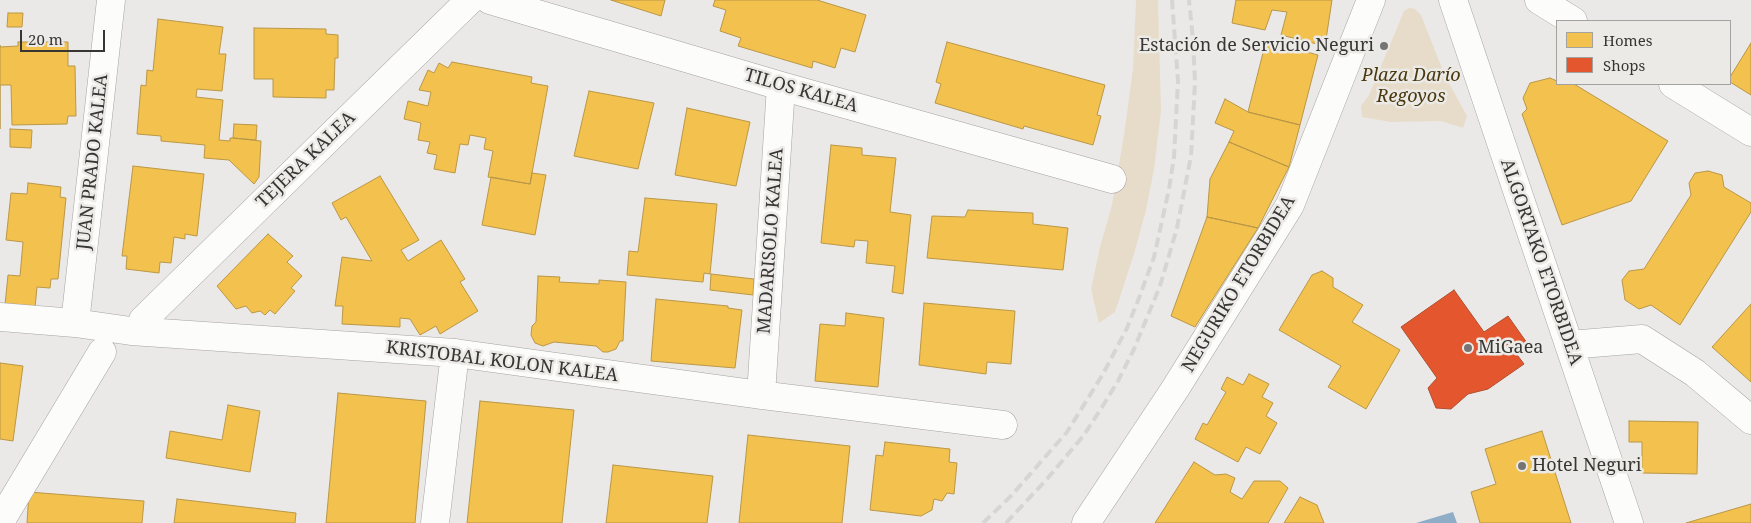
<!DOCTYPE html>
<html>
<head>
<meta charset="utf-8">
<style>
	body { margin:0 }
	#map { position:relative; width:1751px; height:523px; overflow:hidden; background:#ebe9e7; font-family:"Noto Serif",serif }
	canvas { display:block }
	.legend { position:absolute; left:1556px; top:20px; width:175px; height:65px; box-sizing:border-box; background:#eceae6; border:1px solid #a4a29f; margin:0; padding:6px 9px; list-style:none; font-size:15px; color:#373635 }
	.legend li { display:flex; align-items:center; gap:10px; height:25px }
	.legend b { width:25px; border:1px solid #a4a29f }
	.scale { position:absolute; left:20px; top:30px; width:85px; height:22px; box-sizing:border-box; border:2px solid #373635; border-top:0; padding-left:6px; font-size:15px; line-height:18px; white-space:nowrap; color:#373635; -webkit-text-stroke:4px #eceae6; paint-order:stroke }
</style>
</head>
<body>
<div id="map">
<canvas width="1751" height="523"></canvas>
<ul class="legend">
<li><b style="height:14px;background:#f2c14e"></b>Homes</li>
<li><b style="height:14px;background:#e4572e"></b>Shops</li>
</ul>
<div class="scale">20 m</div>
</div>
<script>
const ctx = document.querySelector('canvas').getContext('2d');
ctx.lineJoin = 'round';
function paint(path, color) {
  ctx.fillStyle = color;
  ctx.fill(path, 'evenodd');
}
function poly(rows) {
  const path = new Path2D();
  for (const r of rows) {
    path.moveTo(r[0], r[1]);
    for (let i = 2; i < r.length; i += 2) path.lineTo(r[i], r[i + 1]);
  }
  return path;
}
function trace(path, color, width, dash) {
  ctx.strokeStyle = color;
  ctx.lineWidth = width;
  ctx.lineCap = dash ? 'butt' : 'round';
  ctx.setLineDash(dash || []);
  ctx.stroke(path);
}
function label(font, color, halo, rows, align = 'center') {
  ctx.font = font + ' "Noto Serif",serif';
  ctx.lineWidth = 5;
  ctx.setLineDash([]);
  ctx.textBaseline = 'middle';
  ctx.strokeStyle = halo;
  ctx.fillStyle = color;
  for (const [text, x, y, turn = 0] of rows) {
    ctx.save();
    ctx.translate(x, y);
    ctx.rotate((+turn || 0) * Math.PI / 180);
    ctx.textAlign = isNaN(turn) ? turn : align;
    if (halo) ctx.strokeText(text, 0, 0);
    ctx.fillText(text, 0, 0);
    ctx.restore();
  }
}
paint(poly([
	[1136,0,1158,0,1161,111,1154,169,1146,210,1134,254,1115,312,1099,323,1091,289,1100,247,1112,205,1124,135,1133,69],
	[1409,8,1415,9,1421,15,1445,76,1467,116,1463,128,1441,121,1391,122,1362,117,1361,106,1369,95,1404,11]
]), '#e6dcc9');
paint(poly([
	[1453,512,1457,523,1416,523]
]), '#90adc7');
const homes = poly([
	[611,0,665,0,661,16,611,0],
	[715,0,817,0,866,15,855,52,841,48,835,68,813,61,812,68,738,46,741,38,720,31,726,10,713,6,715,0],
	[1236,0,1332,0,1325,46,1281,35,1287,12,1272,10,1265,30,1232,23,1236,0],
	[8,13,23,13,22,27,7,27,8,13],
	[158,19,223,27,219,54,226,54,222,91,197,89,196,97,223,100,219,140,230,141,230,138,233,138,261,141,259,177,254,184,229,160,204,158,205,145,161,141,161,136,137,134,141,85,146,86,147,70,153,71,158,19],
	[254,28,326,29,326,34,338,35,338,58,335,58,334,90,326,90,326,98,273,97,273,79,254,79,254,28],
	[1266,41,1318,55,1300,125,1248,112,1266,41],
	[18,42,68,42,68,66,75,66,76,116,68,116,67,124,12,125,11,85,0,85,0,129,0,45,0,47,18,46,18,42],
	[947,42,1105,85,1097,115,1101,116,1093,145,1024,126,1023,129,935,103,941,84,936,82,947,42],
	[1751,43,1751,95,1730,82,1730,77,1751,43],
	[452,62,532,77,531,83,548,86,530,184,488,177,493,151,484,149,486,138,470,135,468,145,460,144,455,173,434,169,437,155,427,153,430,142,418,140,421,123,404,119,408,101,428,106,431,92,419,90,428,70,434,73,439,63,448,68,452,62],
	[1550,78,1557,81,1557,84,1574,84,1668,141,1631,201,1562,225,1522,114,1527,109,1523,98,1530,83,1550,78],
	[589,91,654,103,638,169,574,156,589,91],
	[1225,99,1248,112,1300,125,1289,167,1229,142,1234,131,1215,123,1225,99],
	[687,108,750,122,736,186,675,175,687,108],
	[234,124,257,125,256,140,233,138,234,124],
	[10,129,32,130,31,148,10,147,10,129],
	[1229,142,1289,167,1258,228,1207,217,1210,179,1229,142],
	[831,145,862,148,862,155,896,158,890,212,911,215,903,294,892,292,895,266,866,263,868,241,855,240,854,247,821,243,831,145],
	[133,166,204,174,197,236,185,234,185,239,174,237,171,263,160,262,159,273,126,269,127,256,122,256,133,166],
	[1708,171,1722,175,1724,187,1751,203,1751,212,1680,325,1651,305,1639,309,1625,300,1622,280,1629,271,1644,269,1691,195,1689,183,1695,173,1708,171],
	[532,173,546,175,535,235,482,225,491,177,530,184,532,173],
	[380,176,419,240,401,250,408,261,441,240,465,279,460,282,478,311,440,334,436,326,420,335,410,319,400,318,400,327,342,324,343,306,335,306,342,257,372,261,346,217,341,220,332,203,380,176],
	[28,183,61,187,60,197,66,198,58,279,51,279,50,288,37,287,35,308,5,305,8,275,20,276,23,242,6,240,11,193,27,194,28,183],
	[645,198,717,204,710,274,704,273,703,282,627,275,629,251,638,252,645,198],
	[968,210,1033,213,1033,224,1068,228,1063,270,927,258,932,216,965,217,968,210],
	[1207,217,1258,228,1195,327,1171,316,1207,217],
	[268,234,293,256,287,262,302,276,291,288,295,291,275,314,270,310,265,315,260,311,252,313,246,306,236,309,217,286,268,234],
	[1322,271,1333,278,1333,287,1363,305,1352,322,1400,350,1366,409,1328,387,1341,366,1279,330,1312,275,1322,271],
	[711,274,754,279,753,295,710,290,711,274],
	[538,276,560,277,559,282,599,284,599,280,626,282,623,341,620,341,616,349,608,352,603,352,596,346,554,342,543,346,535,343,531,335,532,326,536,322,538,276],
	[656,299,728,306,728,308,742,310,735,368,651,361,656,299],
	[924,303,1015,311,1011,364,987,362,986,374,919,365,924,303],
	[1751,304,1751,382,1712,347,1751,304],
	[846,313,884,318,878,387,815,381,820,324,845,326,846,313],
	[0,363,23,366,13,441,0,439,0,363],
	[1249,374,1269,384,1262,397,1273,403,1266,416,1277,423,1260,454,1246,447,1238,462,1195,439,1203,423,1207,425,1226,392,1221,389,1227,377,1243,385,1249,374],
	[338,393,426,401,415,523,326,523,338,393],
	[480,401,574,410,562,523,467,523,480,401],
	[228,405,260,411,250,472,166,458,170,431,222,440,228,405],
	[1629,421,1698,422,1697,474,1642,473,1642,442,1629,442,1629,421],
	[1542,431,1571,523,1480,523,1471,492,1496,484,1485,449,1542,431],
	[748,435,850,446,842,523,739,523,748,435],
	[885,442,950,449,949,462,957,463,954,494,947,493,942,501,934,499,932,510,921,516,870,510,876,455,883,456,885,442],
	[1194,462,1215,475,1226,474,1235,478,1230,492,1242,499,1254,481,1280,481,1288,488,1268,523,1155,523,1194,462],
	[613,465,713,476,707,523,606,523,613,465],
	[29,492,144,501,142,523,27,523,29,492],
	[1300,497,1317,505,1324,523,1284,523,1300,497],
	[177,499,296,513,295,523,174,523,177,499],
	[1751,504,1751,523,1686,523,1751,504]
]);
paint(homes, '#f2c14e');
trace(homes, '#ba9746', 1);
const shops = poly([
	[1454,290,1484,332,1508,316,1527,343,1515,352,1524,364,1488,389,1468,394,1451,409,1436,408,1428,388,1437,378,1401,327,1454,290]
]);
paint(shops, '#e4572e');
trace(shops, '#b04d30', 1);
const minor = poly([
	[490,0,781,86,1112,179],
	[1453,0,1629,523],
	[1539,0,1573,21],
	[1673,84,1751,132],
	[0,317,75,323,131,331,455,353,761,395,1003,425],
	[143,320,470,0],
	[75,323,111,0],
	[1569,345,1642,339,1695,373,1751,420],
	[761,395,781,86],
	[0,522,102,352],
	[435,523,455,353],
	[1086,523,1175,389,1290,205,1371,0]
]);
trace(minor, '#a5a3a2', 29);
trace(minor, '#fcfcfb', 28);
trace(poly([
	[983,523,1011,496,1067,432,1103,374,1127,328,1139,298,1154,257,1169,189,1174,157,1178,81,1172,0],
	[1006,523,1047,479,1084,435,1104,404,1118,381,1134,349,1160,286,1177,228,1191,156,1195,83,1193,39,1189,0]
]), '#d6d5d5', 4, [10, 5]);
for (const [x, y, r, color] of [
	[1384,46,5,"#767573"],
	[1468,348,5,"#767573"],
	[1522,466,5,"#767573"]
]) {
  const dot = new Path2D();
  dot.arc(x, y, r, 0, 2 * Math.PI);
  ctx.fillStyle = color;
  ctx.fill(dot);
  trace(dot, '#eceae6', 2);
}
label('18px', '#373635', '#eceae6', [
	["Estación de Servicio Neguri",1374,46,"right"],
	["MiGaea",1478,348],
	["Hotel Neguri",1532,466]
], 'left');
label('italic 18px', '#4a390f', '#eceae6', [
	["Plaza Darío",1411,76],
	["Regoyos",1411,97]
]);
label('18px', '#373635', '#eceae6', [
	["TILOS KALEA",801,91,16],
	["TEJERA KALEA",306,160,-44],
	["JUAN PRADO KALEA",93,162,-84],
	["MADARISOLO KALEA",771,241,-86],
	["ALGORTAKO ETORBIDEA",1541,262,71],
	["NEGURIKO ETORBIDEA",1239,284,-59],
	["KRISTOBAL KOLON KALEA",502,362,7]
]);
</script>
</body>
</html>
